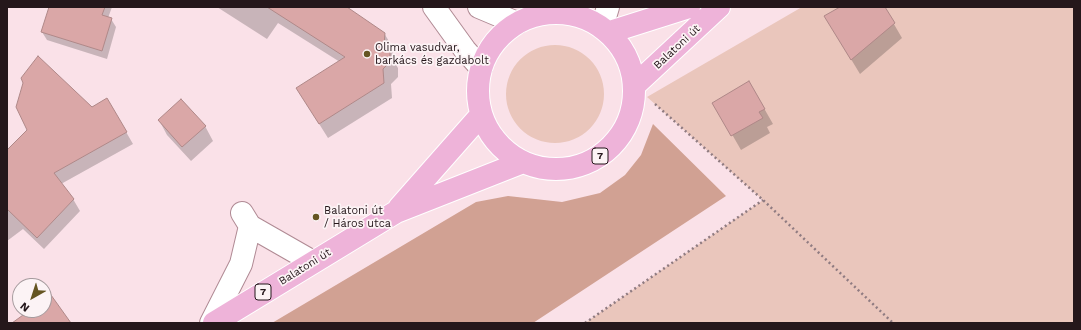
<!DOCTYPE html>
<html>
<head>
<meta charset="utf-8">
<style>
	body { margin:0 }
	#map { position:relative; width:1081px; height:330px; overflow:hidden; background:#fae1e8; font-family:"Work Sans",sans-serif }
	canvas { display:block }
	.frame { position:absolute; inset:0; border:8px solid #25171b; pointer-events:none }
	.north { position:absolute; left:12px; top:278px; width:40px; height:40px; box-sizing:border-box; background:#fcf3f5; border:1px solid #a69b9e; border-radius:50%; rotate:219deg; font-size:11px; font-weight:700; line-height:16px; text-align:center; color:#25171b }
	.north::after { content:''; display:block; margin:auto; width:14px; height:18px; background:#655522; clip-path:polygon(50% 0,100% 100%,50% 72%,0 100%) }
</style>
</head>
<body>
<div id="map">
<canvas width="1081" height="330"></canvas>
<div class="frame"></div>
<div class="north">N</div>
</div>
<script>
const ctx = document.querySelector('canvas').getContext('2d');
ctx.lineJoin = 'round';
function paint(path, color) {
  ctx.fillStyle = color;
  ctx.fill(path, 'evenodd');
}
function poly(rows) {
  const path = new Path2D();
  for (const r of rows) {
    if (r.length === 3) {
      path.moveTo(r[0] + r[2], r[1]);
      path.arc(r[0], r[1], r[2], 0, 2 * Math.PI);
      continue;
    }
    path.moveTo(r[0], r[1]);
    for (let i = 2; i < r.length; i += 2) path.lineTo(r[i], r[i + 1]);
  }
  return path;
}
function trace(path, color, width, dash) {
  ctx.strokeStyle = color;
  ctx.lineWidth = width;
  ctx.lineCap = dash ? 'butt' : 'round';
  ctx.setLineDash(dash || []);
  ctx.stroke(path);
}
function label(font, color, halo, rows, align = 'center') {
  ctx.font = font + ' "Work Sans",sans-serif';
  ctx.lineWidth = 3.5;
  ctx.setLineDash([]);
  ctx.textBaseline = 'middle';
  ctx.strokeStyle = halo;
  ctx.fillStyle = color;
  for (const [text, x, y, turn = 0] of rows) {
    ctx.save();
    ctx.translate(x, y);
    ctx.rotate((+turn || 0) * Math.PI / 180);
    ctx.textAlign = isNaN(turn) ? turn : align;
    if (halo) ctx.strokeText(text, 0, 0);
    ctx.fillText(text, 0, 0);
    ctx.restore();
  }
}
paint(poly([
	[802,7,1074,7,1074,323,585,323,763,200,647,97],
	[555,94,49]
]), '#eac6bc');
paint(poly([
	[653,124,726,196,533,323,272,323,476,202,508,196,562,202,600,193,625,175,641,155]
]), '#d1a193');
paint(poly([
	[50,7,112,7,108,18,111,19,116,27,107,59,47,40,42,32],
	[217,7,344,7,384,33,393,48,392,58,398,68,398,77,391,84,392,98,328,138,306,103,340,62,278,23,267,39],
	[842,7,884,7,902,38,860,74,834,31],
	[749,82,773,124,767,127,770,133,741,150,714,103],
	[107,99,133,144,61,184,73,199,80,211,44,249,23,229,7,241,7,152],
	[159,120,205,126,213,141,191,161,167,135]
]), '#0003');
const building = poly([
	[49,7,105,7,102,15,112,18,102,51,41,32,49,7],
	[267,7,347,7,385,33,384,45,390,52,390,62,383,69,384,83,319,124,296,88,345,57,267,7],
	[840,7,885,7,895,23,851,60,824,16,840,7],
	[38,56,92,107,107,98,127,132,54,173,74,199,37,238,7,209,7,150,27,130,16,107,23,83,21,78,38,56],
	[749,81,765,109,759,112,763,118,731,136,712,103,749,81],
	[181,99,206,126,182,147,158,120,181,99],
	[51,295,71,323,12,323,30,310,44,310,44,300,51,295]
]);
paint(building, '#daa7a7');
trace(building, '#af8888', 1);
const minor = poly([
	[434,7,465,50,481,68],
	[479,7,517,23],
	[554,13,557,7],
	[602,27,608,7],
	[242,213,250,226,313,262],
	[211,323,241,264,250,226]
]);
const major = poly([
	[556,91,78],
	[610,32,689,7],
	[634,86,719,7],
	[399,208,481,115],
	[214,323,396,212,523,162]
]);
trace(minor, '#b08a94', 24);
trace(major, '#fff', 24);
trace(poly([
	[655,104,763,200,893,323],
	[585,323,763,200]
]), '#8f7b81', 2.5, [2, 3]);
trace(minor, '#fff', 22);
trace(major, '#eeb3d9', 22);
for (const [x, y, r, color] of [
	[367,54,4,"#655522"],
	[316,217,4,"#655522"]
]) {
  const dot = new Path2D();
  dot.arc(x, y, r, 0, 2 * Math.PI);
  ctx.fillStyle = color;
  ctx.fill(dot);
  trace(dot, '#fcf3f5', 1.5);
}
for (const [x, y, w] of [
	[600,156,16],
	[263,292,16]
]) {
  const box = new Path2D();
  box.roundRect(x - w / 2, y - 8, w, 16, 3);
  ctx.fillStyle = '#fcf3f5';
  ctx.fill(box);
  trace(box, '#25171b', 1);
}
label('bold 10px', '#25171b', null, [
	["7",600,156],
	["7",263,292]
]);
label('11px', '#25171b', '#fcf3f5', [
	["Balatoni út",677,47,-43],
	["Balatoni út",305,267,-32]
]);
label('11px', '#25171b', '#fcf3f5', [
	["Olima vasudvar,",375,48],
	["barkács és gazdabolt",375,61],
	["Balatoni út",324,211],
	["/ Háros utca",324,224]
], 'left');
</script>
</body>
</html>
